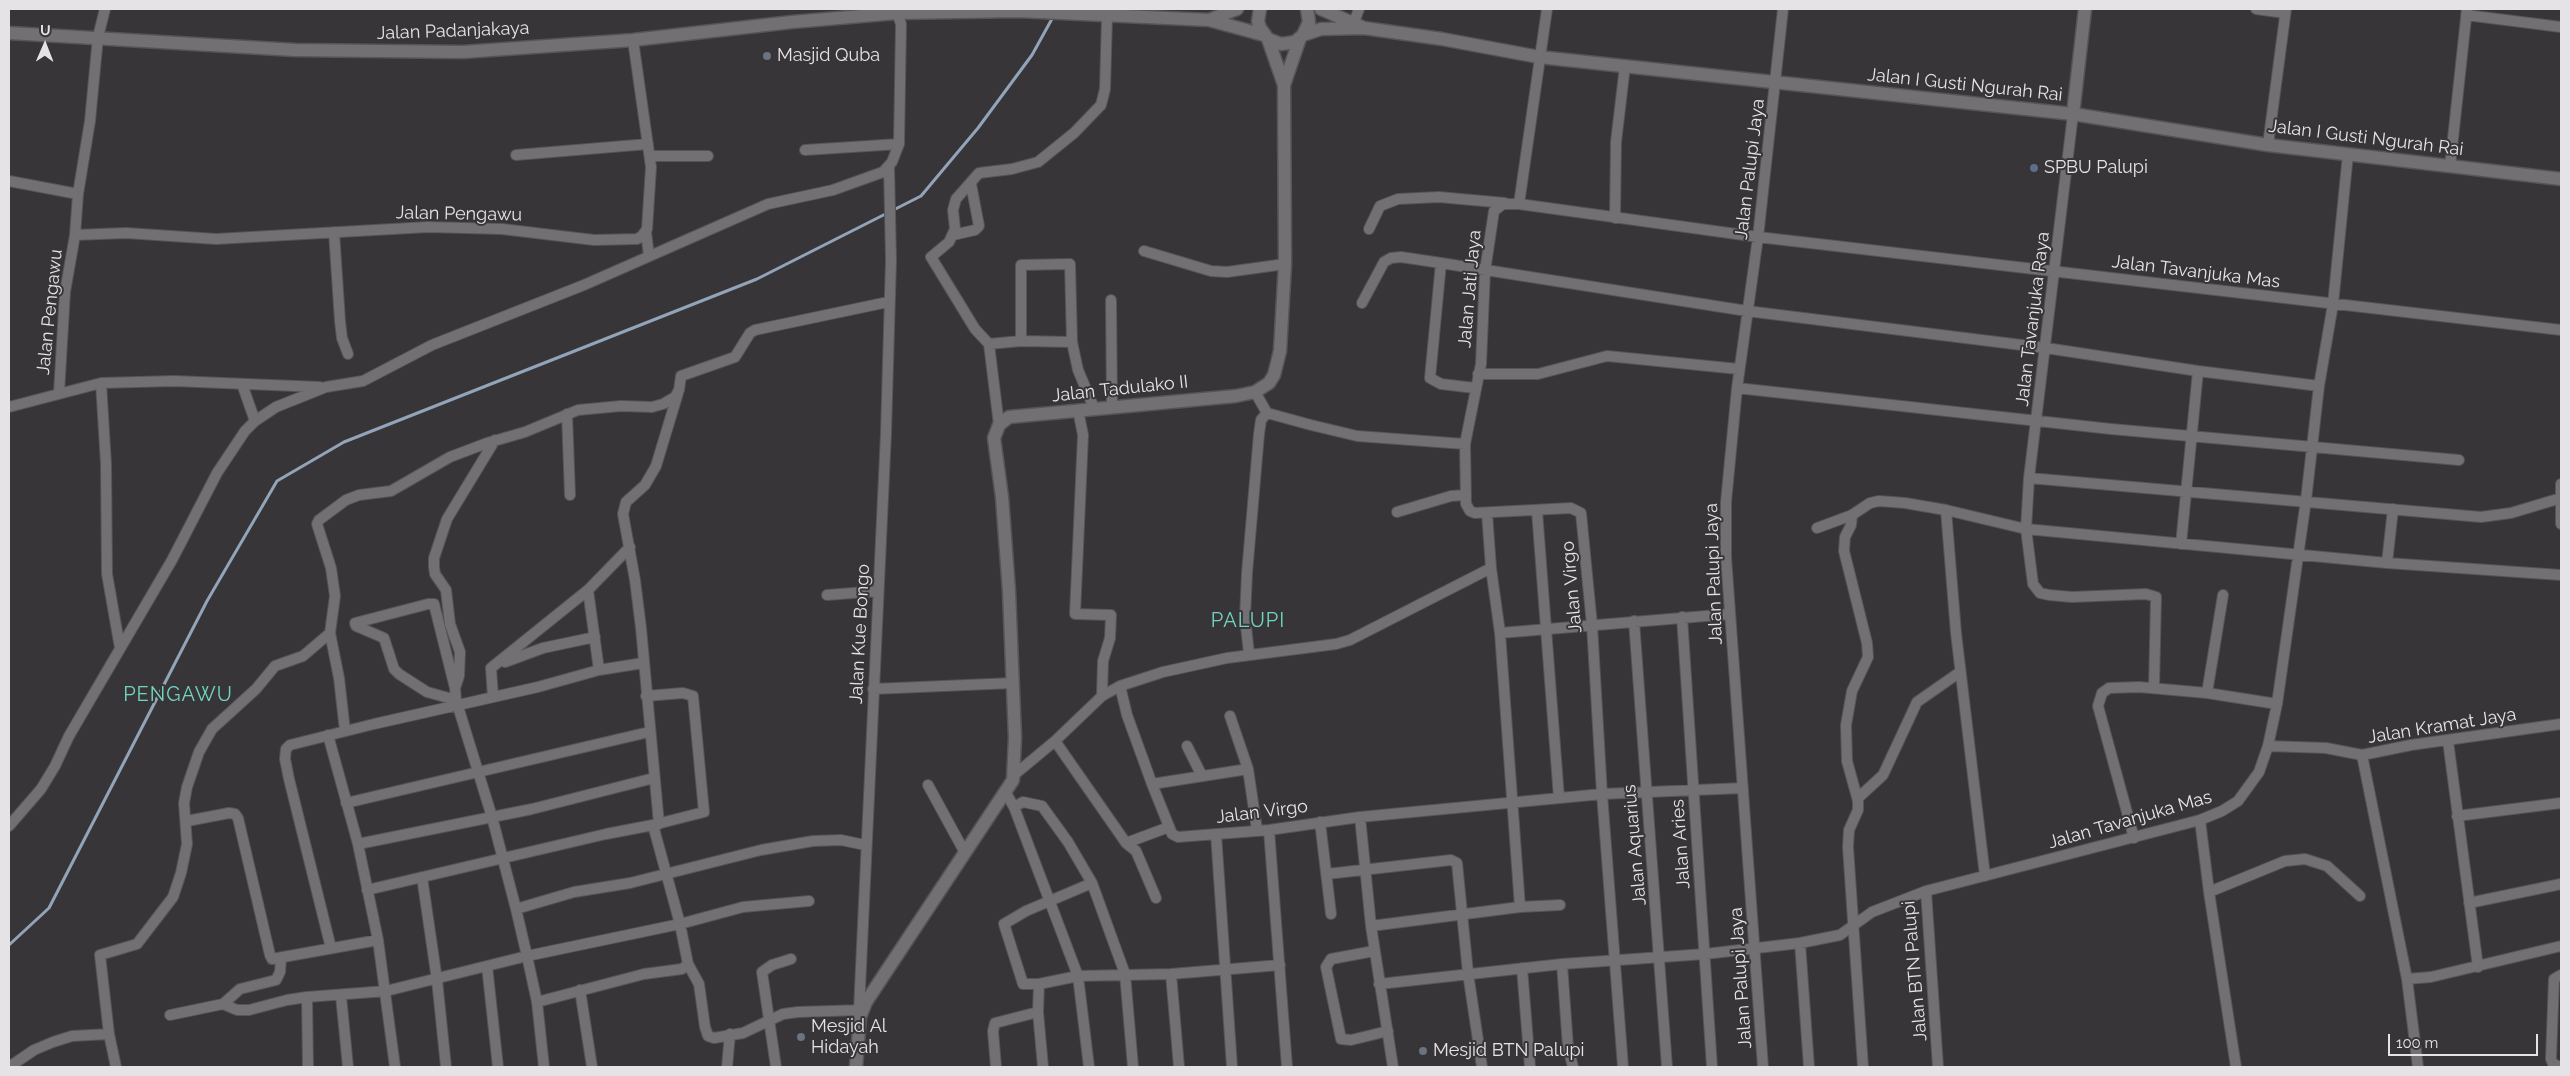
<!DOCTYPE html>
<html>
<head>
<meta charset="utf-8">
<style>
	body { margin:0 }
	#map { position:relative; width:2570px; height:1076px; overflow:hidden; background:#383538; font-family:Raleway,sans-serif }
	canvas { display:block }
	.frame { position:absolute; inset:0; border:10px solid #e5e3e5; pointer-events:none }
	.north { position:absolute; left:20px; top:20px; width:50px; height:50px; -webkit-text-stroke:4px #383538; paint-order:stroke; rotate:1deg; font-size:14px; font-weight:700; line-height:20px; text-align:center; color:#e5e3e5 }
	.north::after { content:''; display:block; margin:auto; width:18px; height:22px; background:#e5e3e5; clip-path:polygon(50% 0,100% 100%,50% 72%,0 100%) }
	.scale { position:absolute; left:2388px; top:1034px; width:150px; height:22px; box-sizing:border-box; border:2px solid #e5e3e5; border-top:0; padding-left:6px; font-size:15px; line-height:18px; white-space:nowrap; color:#e5e3e5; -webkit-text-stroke:4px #383538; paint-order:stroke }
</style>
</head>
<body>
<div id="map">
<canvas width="2570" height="1076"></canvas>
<div class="frame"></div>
<div class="north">U</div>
<div class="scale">100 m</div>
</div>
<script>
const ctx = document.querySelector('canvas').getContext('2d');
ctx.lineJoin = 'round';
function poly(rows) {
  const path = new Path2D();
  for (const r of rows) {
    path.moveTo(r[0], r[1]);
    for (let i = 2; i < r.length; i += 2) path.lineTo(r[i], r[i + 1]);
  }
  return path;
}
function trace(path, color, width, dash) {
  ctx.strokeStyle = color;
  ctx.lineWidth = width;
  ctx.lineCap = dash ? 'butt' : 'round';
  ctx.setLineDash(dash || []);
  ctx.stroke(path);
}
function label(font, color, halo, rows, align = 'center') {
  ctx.font = font + ' Raleway,sans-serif';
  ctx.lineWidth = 4;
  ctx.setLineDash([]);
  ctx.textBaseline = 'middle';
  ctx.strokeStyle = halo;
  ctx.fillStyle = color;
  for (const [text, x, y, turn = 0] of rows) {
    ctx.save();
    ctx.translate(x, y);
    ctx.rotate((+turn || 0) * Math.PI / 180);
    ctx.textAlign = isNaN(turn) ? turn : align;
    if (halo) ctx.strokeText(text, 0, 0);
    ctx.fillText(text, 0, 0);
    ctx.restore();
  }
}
trace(poly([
	[9,945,49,908,207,601,277,481,344,442,757,279,921,196,978,128,1032,55,1053,17]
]), '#92a4b9', 3);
const street = poly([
	[2256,9,2285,13],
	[2466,15,2561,27],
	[1354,22,1359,9],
	[2073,114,2029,478,2026,529,2033,584,2040,593,2049,595,2072,597,2146,594,2156,597,2154,688],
	[2268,145,2286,9],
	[805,150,899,144],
	[516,155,648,144],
	[650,156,708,156],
	[2450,166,2467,9],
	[9,181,78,194],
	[1519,204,1758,237,2561,330],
	[1615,218,1616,142,1625,66],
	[1369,229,1380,206,1398,199,1439,197,1505,203],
	[334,232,340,321,342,338,348,354],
	[646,232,649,256],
	[75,235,126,233,216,239,428,227,502,229,594,240,637,239,642,236,647,229,651,167,633,40],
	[953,235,975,230,979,226,971,184],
	[1144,251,1211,271,1227,272,1285,264],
	[1111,300,1112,406],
	[1362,303,1384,262,1391,258,1401,257,1441,263],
	[1072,342,1078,370,1094,408],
	[989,344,1021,341,1072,342,1070,264,1021,265,1021,341],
	[1478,374,1538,374,1607,356,1739,369],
	[101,383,106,464,107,574,120,648],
	[242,384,255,421],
	[1475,388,1441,384,1430,378,1441,263,1747,311,2046,348,2198,371,2319,386],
	[1737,388,2111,429,2459,460],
	[1255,392,1267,413,1311,425,1357,436,1465,444,1466,504,1470,511,1475,513,1571,508,1581,513,1592,625,1602,794,1623,1067],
	[59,393,65,292,75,235,78,194,90,121,98,37,105,9],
	[9,407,101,383,174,381,320,387],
	[1078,410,1083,435,1075,614,1111,615,1110,638,1103,661,1102,696],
	[567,414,570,495],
	[999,425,989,344,975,329,931,257,949,242,955,229,953,210,956,199,979,173,1012,169,1038,162,1074,133,1101,105,1105,89,1107,17],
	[495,440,447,519,434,558,434,567,435,574,446,590,450,624,460,652,459,676,455,688,456,700,492,817,516,909],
	[1465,444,1481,364,1485,271,1494,211,1503,204,1519,204,1547,9],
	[2029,478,2481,517,2511,513,2561,498],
	[2561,484,2561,524],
	[1946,510,1956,633,1985,876],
	[1537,511,1559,798],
	[1397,512,1451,496,1466,495],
	[1487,513,1491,568,1500,633,1520,907],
	[1852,515,1851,525,1845,537,1844,551,1867,643,1868,657,1852,691,1846,725,1847,761,1858,801,1858,810,1849,830,1848,847,1863,1067],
	[1817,528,1852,515,1870,503,1879,501,1905,503,1946,510,2026,529,2387,563,2561,575],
	[2181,544,2198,371],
	[2387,563,2393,509],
	[588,590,599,670],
	[827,595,878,591],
	[1682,617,1712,1067],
	[1634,621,1667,1067],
	[330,633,339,678,345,731],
	[1500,633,1730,614],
	[1249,654,1245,617,1247,573,1259,434,1261,420,1267,413],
	[505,662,543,648,595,637],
	[1120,686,1127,715,1152,784,1172,834,1178,837,1269,830,1360,817,1602,794,1743,788],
	[455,688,434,604,428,604,355,623,356,626,384,638,394,669,399,674,427,692,456,700],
	[873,689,1013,683],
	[2207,693,2223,595],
	[493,697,491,668,588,590,630,547],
	[1230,716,1248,769],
	[328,735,358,844,378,940,395,1067],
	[1055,741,1126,843],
	[2448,741,2478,967],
	[1187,746,1202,776],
	[2268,746,2326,748,2362,755,2411,745,2561,724],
	[2362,755,2407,979,2418,1067],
	[1014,775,1055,741,1102,696,1120,686,1163,672,1227,658,1336,644,1350,640,1491,568],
	[1152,784,1248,769,1257,830],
	[928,785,964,851],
	[1006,793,1014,807,1078,976,1089,1067],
	[1858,798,1883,775,1917,702,1960,672],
	[346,803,649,732],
	[1014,807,1023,802,1042,806,1068,842,1092,883,1125,974,1133,1067],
	[2457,816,2561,803],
	[1360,817,1371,926],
	[2200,820,2209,892,2236,1067],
	[187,821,229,813,235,814,238,818,270,955,272,959,378,940],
	[1320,822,1331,914],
	[659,824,641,628,635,580,623,514,626,502,645,485,656,466,678,393],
	[653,825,680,924,688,964,699,984,705,1027,708,1036,714,1038,743,1033,783,1014,798,1012,862,1010],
	[9,826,41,789,55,766,69,736,172,560,217,473,245,431,255,421,276,407,326,387,363,381,432,345,584,285,768,204,833,190,883,172,892,162,899,144,901,24,897,13],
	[1269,830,1287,1067],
	[1216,834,1232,1067],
	[2134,838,2098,706,2102,693,2109,688,2139,687,2207,693,2277,704],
	[358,844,532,809,654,778],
	[1327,874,1451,860,1457,863,1468,973,1482,1067],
	[422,877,437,980,446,1067],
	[367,890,606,834,653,825,704,812,693,696,683,693,646,696],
	[1926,891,1938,1067],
	[2209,892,2285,861,2305,859,2327,866,2360,896],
	[1156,898,1136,851,1126,843,1169,827],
	[2469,903,2561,884],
	[1800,943,1809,1067],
	[331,948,289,779,285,759,286,749,290,745,374,724,538,687,599,670,643,663],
	[1374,951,1331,959,1326,967,1341,1039,1351,1040,1388,1031],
	[1562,964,1568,1047,1573,1067],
	[487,966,498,1067],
	[1522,968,1530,1067],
	[1171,974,1179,1067],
	[2561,975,2554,979,2551,1059,2553,1064,2561,1067],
	[2407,979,2431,977,2561,946],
	[1039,984,1023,984,1004,924,1026,911,1092,883],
	[1379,984,1562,964,1705,954,1800,943,1840,935,1872,912,1926,891,2200,820,2222,811,2238,801,2259,772,2268,746,2277,704,2306,500,2319,386,2333,304,2348,154],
	[580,990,592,1067],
	[341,996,348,1067],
	[537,1002,644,974,682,969,688,964],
	[223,1004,240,989,276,980,280,972,281,958],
	[859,1010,886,433,891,260,889,167],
	[170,1015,223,1004,237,1010,249,1010,287,1000,307,997],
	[9,1067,34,1050,53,1042,72,1036,109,1034],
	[116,1067,109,1034,100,955,137,944,173,897,181,873,187,844,184,803,187,787,199,752,212,729,256,689,275,666,303,656,330,633,335,596,331,568,317,524,319,520,346,500,359,495,391,491,450,457,487,443,525,432,578,410,621,406,652,407,663,404,675,397,679,390,681,376,735,357,750,333,755,330,888,302],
	[308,1067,307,997,386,991,527,956,516,909,574,892,630,883,761,850,813,841,841,840,865,845],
	[544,1067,537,1002,527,956,680,924,743,907,809,901],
	[727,1067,730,1034],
	[776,1067,762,972,772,965,791,959],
	[996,1067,993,1031,995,1023,1038,1012],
	[1043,1067,1038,1012,1039,984,1078,976,1171,974,1280,965],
	[1393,1067,1371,926,1520,907,1560,905],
	[1763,1067,1726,557,1726,502,1737,388,1758,237,1783,9]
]);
const secondary = poly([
	[1260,9,1258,21,1260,28,1268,39,1281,44,1295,42,1303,35,1309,22,1307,9],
	[1321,9,1362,27],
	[1209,20,1237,9],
	[9,33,295,50,463,52,633,40,792,22,897,13,1018,11,1209,20,1264,35],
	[1303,35,1321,29,1364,28,1442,39,1539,57,2073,114,2268,145,2561,179],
	[1284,85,1300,38],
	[2073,114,2085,9],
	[856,1067,860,1017,866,1002,1013,780,1015,738,1009,591,1002,497,994,438,999,425,1009,417,1236,396,1255,392,1269,383,1274,375,1280,351,1285,264,1284,85,1268,39]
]);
trace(street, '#565456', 12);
trace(secondary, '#565456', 15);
trace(street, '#737073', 10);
trace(secondary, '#737073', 12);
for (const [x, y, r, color] of [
	[767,56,5,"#6b7280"],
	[2034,168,5,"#5c6f8a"],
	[801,1037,5,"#6b7280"],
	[1423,1051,5,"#6b7280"]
]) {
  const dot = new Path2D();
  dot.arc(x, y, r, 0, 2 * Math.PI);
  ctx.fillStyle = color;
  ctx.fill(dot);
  trace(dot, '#383538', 2);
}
label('18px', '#e5e3e5', '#383538', [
	["Jalan Padanjakaya",453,31,-2],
	["Jalan I Gusti Ngurah Rai",1965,85,6],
	["Jalan I Gusti Ngurah Rai",2366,138,7],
	["Jalan Palupi Jaya",1750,169,-83],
	["Jalan Pengawu",459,214,1],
	["Jalan Tavanjuka Mas",2196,272,7],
	["Jalan Jati Jaya",1470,289,-85],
	["Jalan Pengawu",50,312,-84],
	["Jalan Tavanjuka Raya",2033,319,-83],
	["Jalan Tadulako II",1120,389,-6],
	["Jalan Palupi Jaya",1714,574,-92],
	["Jalan Virgo",1572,587,-95],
	["Jalan Kue Bongo",860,634,-87],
	["Jalan Kramat Jaya",2442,726,-9],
	["Jalan Virgo",1262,812,-7],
	["Jalan Tavanjuka Mas",2130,820,-16],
	["Jalan Aries",1681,844,-94],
	["Jalan Aquarius",1635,845,-95],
	["Jalan BTN Palupi",1915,971,-95],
	["Jalan Palupi Jaya",1741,978,-94]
]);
label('18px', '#e5e3e5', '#383538', [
	["Masjid Quba",777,56],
	["SPBU Palupi",2044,168],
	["Mesjid Al",811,1027],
	["Hidayah",811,1048],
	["Mesjid BTN Palupi",1433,1051]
], 'left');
ctx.letterSpacing = '1px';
label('20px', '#70d5bf', '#383538', [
	["PALUPI",1248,621],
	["PENGAWU",178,695]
]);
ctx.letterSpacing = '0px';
</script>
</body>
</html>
